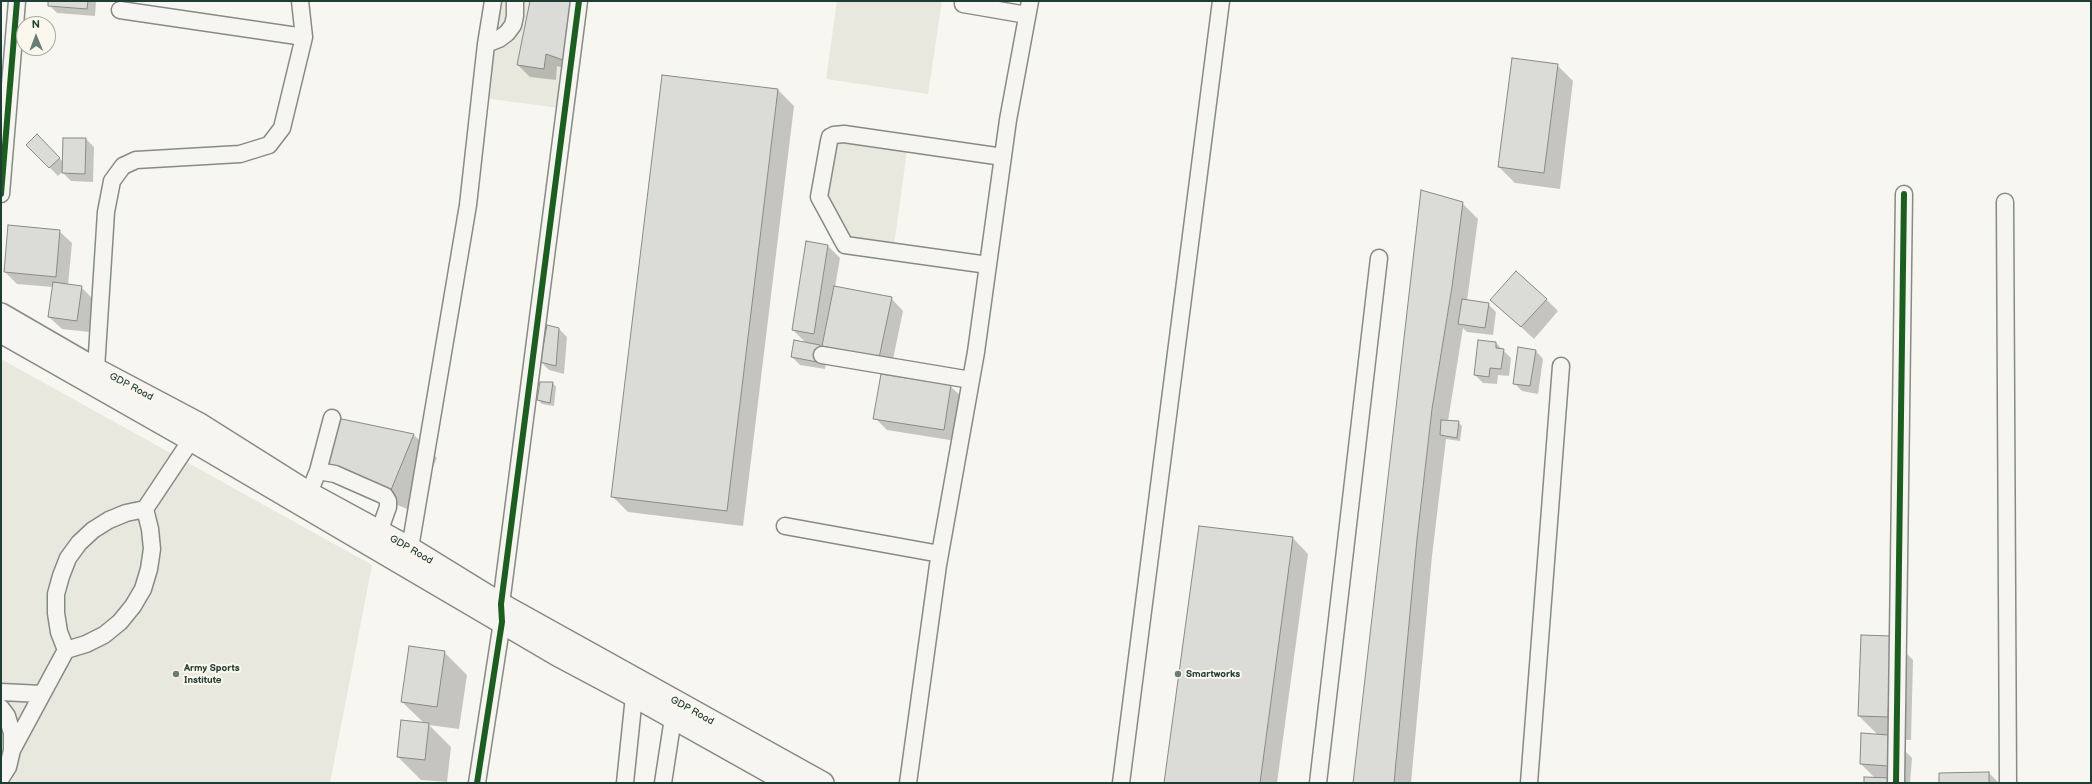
<!DOCTYPE html>
<html>
<head>
<meta charset="utf-8">
<style>
	body { margin:0 }
	#map { position:relative; width:2092px; height:784px; overflow:hidden; background:#f8f6f0; font-family:"Balsamiq Sans",sans-serif }
	canvas { display:block }
	.frame { position:absolute; inset:0; border:2px solid #1f3d34; pointer-events:none }
	.north { position:absolute; left:16px; top:16px; width:40px; height:40px; box-sizing:border-box; background:#fbf7ec; border:1px solid #a3ada2; border-radius:50%; rotate:359deg; font-size:11px; font-weight:700; line-height:16px; text-align:center; color:#1f3d34 }
	.north::after { content:''; display:block; margin:auto; width:14px; height:18px; background:#6b7e76; clip-path:polygon(50% 0,100% 100%,50% 72%,0 100%) }
</style>
</head>
<body>
<div id="map">
<canvas width="2092" height="784"></canvas>
<div class="frame"></div>
<div class="north">N</div>
</div>
<script>
const ctx = document.querySelector('canvas').getContext('2d');
ctx.lineJoin = 'round';
function paint(path, color) {
  ctx.fillStyle = color;
  ctx.fill(path, 'evenodd');
}
function poly(rows) {
  const path = new Path2D();
  for (const r of rows) {
    path.moveTo(r[0], r[1]);
    for (let i = 2; i < r.length; i += 2) path.lineTo(r[i], r[i + 1]);
  }
  return path;
}
function trace(path, color, width, dash) {
  ctx.strokeStyle = color;
  ctx.lineWidth = width;
  ctx.lineCap = dash ? 'butt' : 'round';
  ctx.setLineDash(dash || []);
  ctx.stroke(path);
}
function label(font, color, halo, rows, align = 'center') {
  ctx.font = font + ' "Balsamiq Sans",sans-serif';
  ctx.lineWidth = 4;
  ctx.setLineDash([]);
  ctx.textBaseline = 'middle';
  ctx.strokeStyle = halo;
  ctx.fillStyle = color;
  for (const [text, x, y, turn = 0] of rows) {
    ctx.save();
    ctx.translate(x, y);
    ctx.rotate((+turn || 0) * Math.PI / 180);
    ctx.textAlign = isNaN(turn) ? turn : align;
    if (halo) ctx.strokeText(text, 0, 0);
    ctx.fillText(text, 0, 0);
    ctx.restore();
  }
}
paint(poly([
	[498,1,584,1,574,110,484,98],
	[837,1,942,1,928,94,826,79],
	[831,139,907,150,894,246,850,239,823,198],
	[1,359,372,565,330,783,1,783]
]), '#e8e8df');
paint(poly([
	[49,1,96,1,95,16,57,13,49,5],
	[531,1,587,1,578,73,557,66,556,80,530,77,518,65],
	[1557,65,1573,81,1560,189,1515,183,1499,167],
	[778,90,794,106,743,526,628,512,612,496],
	[37,135,63,162,86,139,94,147,93,182,71,181,63,173,63,171,58,176,28,145],
	[1462,203,1478,219,1467,301,1488,304,1496,312,1493,335,1467,332,1463,328,1448,421,1458,422,1462,426,1460,441,1446,439,1432,556,1411,783,1354,783],
	[59,231,72,243,68,285,81,287,93,299,89,332,62,329,49,317,53,287,17,284,5,272],
	[828,246,840,258,835,287,891,298,903,311,891,369,828,351,825,369,800,365,792,357,806,343,793,330],
	[835,348,884,360,835,350],
	[1546,299,1558,311,1534,339,1492,300],
	[559,329,567,337,564,374,549,370,541,362],
	[1496,343,1511,358,1509,376,1498,375,1497,384,1483,383,1475,375],
	[1535,350,1543,359,1538,394,1522,391,1514,383],
	[553,383,556,387,554,406,542,404,538,400],
	[950,386,963,398,956,441,887,430,875,418],
	[338,420,414,435,437,458,414,512,351,485,328,462],
	[1292,537,1308,554,1277,783,1165,783],
	[1890,637,1913,660,1911,740,1893,739,1912,758,1910,783,1865,783,1876,779,1861,764,1878,735,1859,716],
	[444,652,467,675,459,729,429,725,451,747,447,782,421,780,398,757,424,723,402,702],
	[1989,773,1999,783,1940,783]
]), '#0003');
const building = poly([
	[48,1,88,1,87,9,48,6,48,1],
	[530,1,573,1,566,61,546,54,544,69,517,65,530,1],
	[1512,58,1558,64,1544,173,1498,167,1512,58],
	[662,75,778,89,727,511,611,497,662,75],
	[37,134,60,158,49,168,26,145,37,134],
	[63,138,86,138,85,174,62,173,63,138],
	[1421,190,1463,202,1452,287,1432,409,1417,539,1394,783,1353,783,1421,190],
	[8,225,60,230,56,277,4,272,8,225],
	[806,241,828,245,814,334,792,330,806,241],
	[1516,271,1547,299,1521,327,1490,300,1516,271],
	[53,282,82,286,77,321,48,317,53,282],
	[834,286,892,297,879,358,822,346,834,286],
	[1462,299,1489,303,1485,328,1458,324,1462,299],
	[547,325,559,328,556,366,540,362,547,325],
	[794,340,820,345,817,362,791,357,794,340],
	[1478,340,1496,342,1496,348,1504,349,1501,369,1490,368,1489,377,1474,375,1478,340],
	[1518,347,1536,350,1530,386,1513,384,1518,347],
	[881,374,951,385,944,430,873,419,881,374],
	[540,382,553,382,550,403,537,400,540,382],
	[337,418,414,434,391,490,327,463,337,418],
	[1441,420,1459,421,1457,438,1440,435,1441,420],
	[1199,526,1293,537,1260,783,1164,783,1199,526],
	[1861,635,1891,636,1888,717,1858,716,1861,635],
	[409,646,445,651,437,707,401,702,409,646],
	[401,720,429,723,425,760,397,757,401,720],
	[1861,733,1889,735,1888,766,1860,764,1861,733],
	[1989,772,1989,783,1939,783,1939,773,1989,772],
	[1864,777,1893,778,1892,783,1864,783,1864,777]
]);
paint(building, '#dbdbd7');
trace(building, '#868b86', 1);
const minor = poly([
	[963,4,1027,15],
	[120,10,304,37],
	[486,44,499,39,507,33,513,25,515,16,515,1],
	[1,194,17,1],
	[2005,202,2008,783],
	[988,265,845,245,819,197,829,141,830,137,834,135,844,134,1003,157],
	[822,355,971,380],
	[96,369,106,212,112,181,123,166,136,160,240,154,269,145,282,128,304,37,300,1],
	[318,471,332,418],
	[309,493,318,471,335,474,385,496,388,501,388,507,379,532],
	[785,526,940,554],
	[410,548,468,205,486,44,493,1],
	[66,650,59,632,56,613,56,594,61,576,68,558,79,543,93,530,109,520,126,513,145,509,191,440,196,430],
	[1,692,42,694],
	[1,708,7,716,12,733,12,750,8,767,1,778],
	[12,750,66,650,86,644,104,635,120,622,133,606,143,589,149,569,152,549,150,529,145,509],
	[477,783,502,622,501,604,579,1],
	[625,783,634,696],
	[663,783,673,718],
	[908,783,938,565,976,352,1008,120,1030,1],
	[1121,783,1221,1],
	[1318,783,1379,258],
	[1529,783,1561,366],
	[1896,783,1904,194]
]);
const major = poly([
	[1,314,96,369,198,423,309,493,410,548,501,604,823,783],
	[1,332,191,440,557,655,634,696,789,783]
]);
trace(minor, '#868b86', 19);
trace(major, '#868b86', 24);
trace(minor, '#f6f5f1', 16);
trace(major, '#f6f5f1', 21);
trace(poly([
	[1,194,17,1],
	[477,783,502,622,501,604,579,1],
	[1896,783,1904,194]
]), '#1b5e20', 6);
for (const [x, y, r, color] of [
	[176,674,4,"#6b7e76"],
	[1178,674,4,"#6b7e76"]
]) {
  const dot = new Path2D();
  dot.arc(x, y, r, 0, 2 * Math.PI);
  ctx.fillStyle = color;
  ctx.fill(dot);
  trace(dot, '#fbf7ec', 1.5);
}
label('10px', '#1f3d34', '#fbf7ec', [
	["GDP Road",131,387,28],
	["GDP Road",411,550,30],
	["GDP Road",692,711,29]
]);
label('bold 10px', '#1f3d34', '#fbf7ec', [
	["Army Sports",184,668],
	["Institute",184,680],
	["Smartworks",1186,674]
], 'left');
</script>
</body>
</html>
